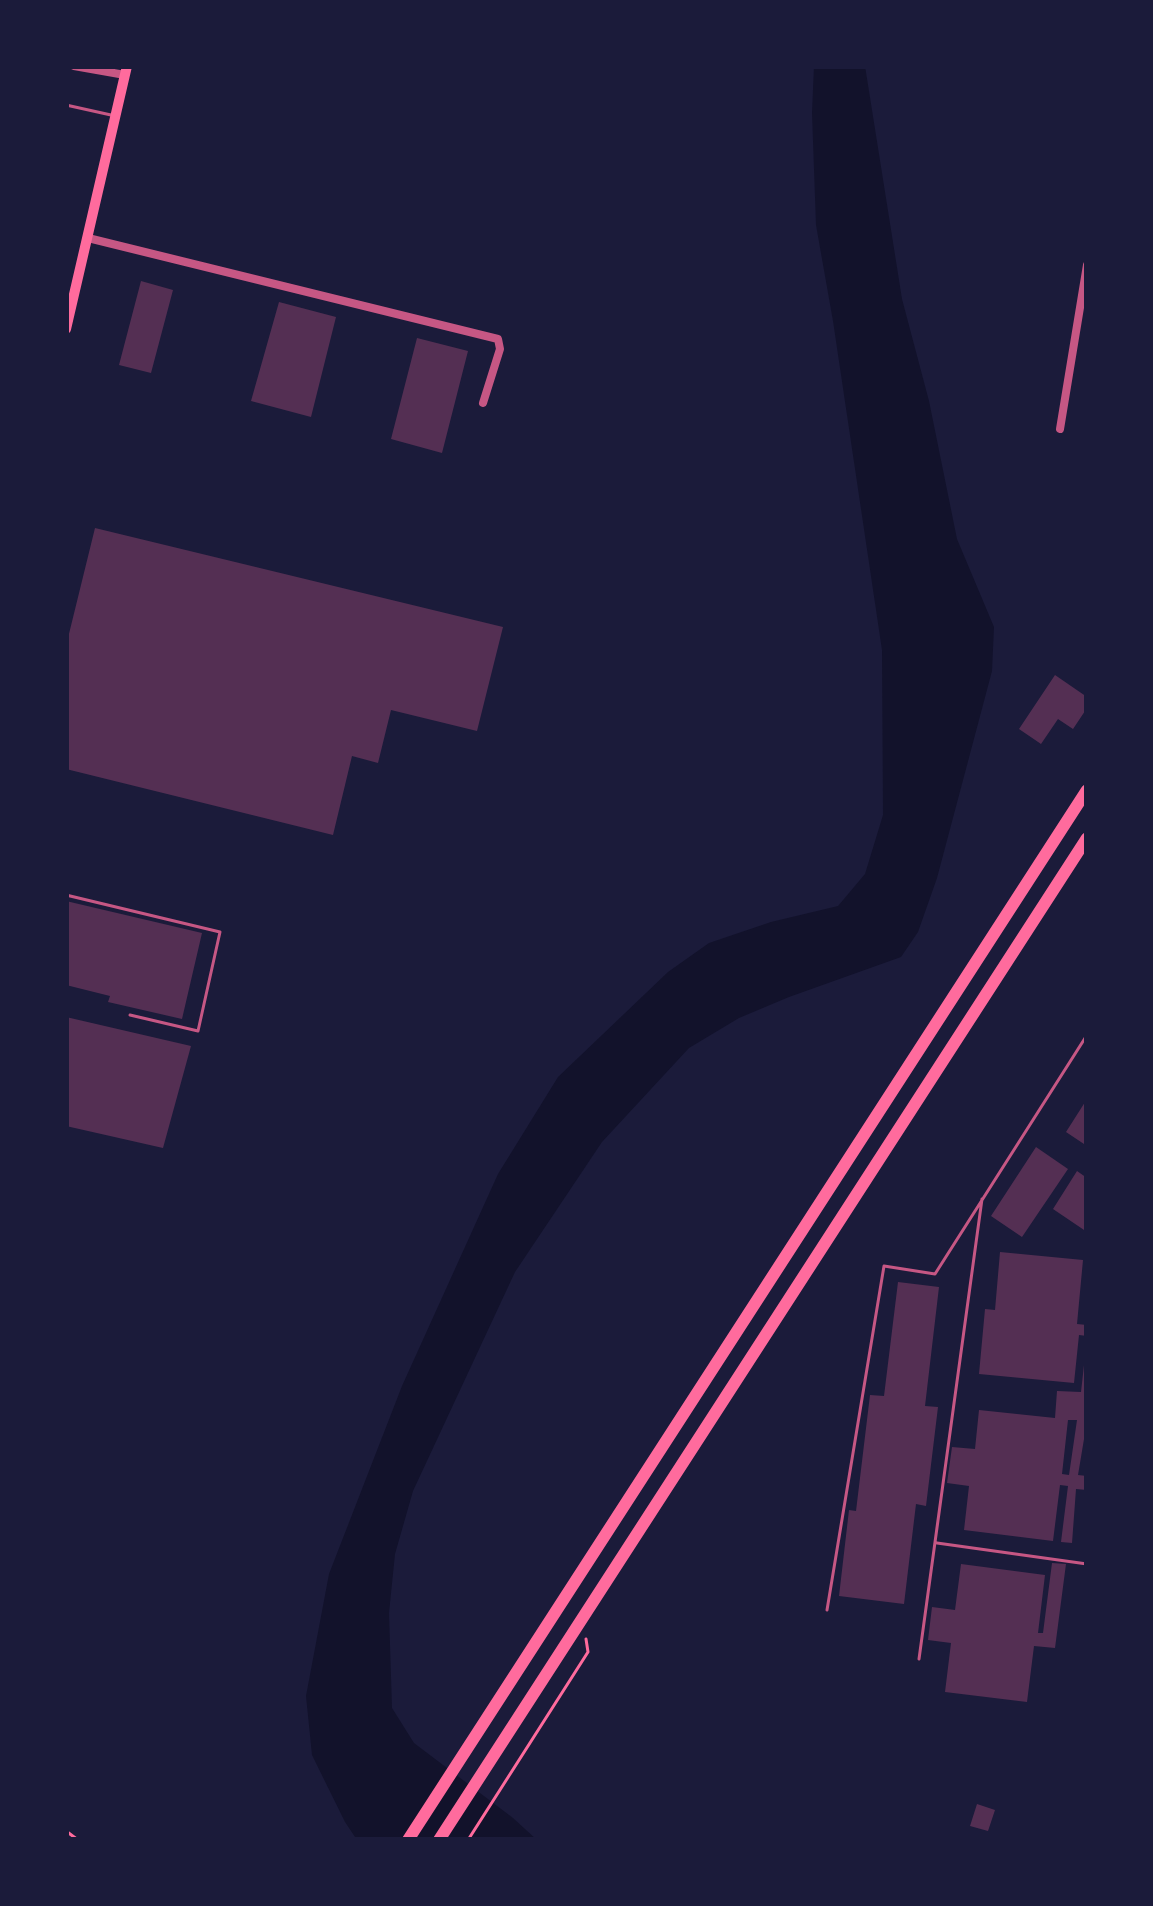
<!DOCTYPE html>
<html>
<head>
<meta charset="utf-8">
<style>
	body { margin:0 }
	#map { position:relative; width:1153px; height:1906px; overflow:hidden; background:#1b1b3a; font-family:"Sofia Sans Condensed",sans-serif }
	canvas { display:block }
	.frame { position:absolute; inset:0; border:69px solid #1b1b3a; pointer-events:none }
</style>
</head>
<body>
<div id="map">
<canvas width="1153" height="1906"></canvas>
<div class="frame"></div>
</div>
<script>
const ctx = document.querySelector('canvas').getContext('2d');
ctx.lineJoin = 'round';
function paint(path, color) {
  ctx.fillStyle = color;
  ctx.fill(path, 'evenodd');
}
function poly(rows) {
  const path = new Path2D();
  for (const r of rows) {
    path.moveTo(r[0], r[1]);
    for (let i = 2; i < r.length; i += 2) path.lineTo(r[i], r[i + 1]);
  }
  return path;
}
function trace(path, color, width, dash) {
  ctx.strokeStyle = color;
  ctx.lineWidth = width;
  ctx.lineCap = dash ? 'butt' : 'round';
  ctx.setLineDash(dash || []);
  ctx.stroke(path);
}
paint(poly([
	[814,66,865,66,902,299,929,401,957,539,994,627,992,671,937,878,918,932,901,957,789,997,739,1018,689,1048,602,1142,515,1272,413,1491,395,1554,389,1613,392,1708,414,1743,513,1818,537,1840,357,1840,345,1822,312,1755,306,1696,329,1574,402,1386,498,1174,558,1077,668,972,709,943,771,922,838,906,865,874,883,815,882,650,833,321,816,225,812,113]
]), '#12122b');
paint(poly([
	[141,281,173,290,151,373,119,365],
	[279,302,336,317,311,417,251,401],
	[417,338,468,351,442,453,391,439],
	[95,528,503,627,477,731,391,710,378,763,352,756,333,835,66,769,66,646],
	[1055,675,1087,697,1087,708,1073,729,1058,719,1041,744,1019,729],
	[66,901,202,933,182,1019,108,1002,110,996,66,985],
	[66,1017,191,1046,163,1148,66,1126],
	[1087,1099,1087,1146,1066,1132],
	[1036,1147,1068,1169,1022,1237,991,1216],
	[1077,1171,1087,1178,1087,1232,1053,1209],
	[1000,1252,1083,1260,1077,1324,1087,1325,1087,1336,1079,1335,1074,1383,979,1374,985,1309,995,1310],
	[898,1282,939,1287,925,1406,938,1407,926,1506,916,1504,904,1604,839,1596,849,1510,856,1511,870,1395,884,1396],
	[1084,1365,1087,1365,1087,1421,1078,1475,1087,1476,1087,1490,1076,1489,1072,1543,1061,1542,1068,1486,1060,1485,1053,1541,964,1530,969,1486,947,1483,952,1447,975,1449,979,1410,1055,1418,1057,1391,1081,1392],
	[1068,1420,1077,1420,1069,1475,1062,1474],
	[1052,1563,1066,1564,1055,1648,1034,1646,1027,1702,945,1692,951,1643,928,1640,932,1607,955,1610,961,1564,1045,1575,1038,1633,1043,1633],
	[977,1804,995,1810,988,1831,970,1826]
]), '#542f53');
trace(poly([
	[66,1831,78,1840],
	[468,1840,588,1652,586,1639]
]), '#ff6b9d', 3);
trace(poly([
	[66,105,111,115],
	[66,895,220,932,198,1031,130,1015],
	[937,1543,1087,1564],
	[827,1610,884,1266,935,1274,1087,1035],
	[919,1659,982,1199]
]), '#c65784', 3);
trace(poly([
	[74,66,125,75],
	[88,238,498,339,500,349,483,403],
	[1060,429,1087,265]
]), '#c65784', 8);
trace(poly([
	[66,329,127,66]
]), '#ff6b9d', 10);
trace(poly([
	[408,1840,1087,790],
	[439,1840,1087,838]
]), '#ff6b9d', 12);
</script>
</body>
</html>
